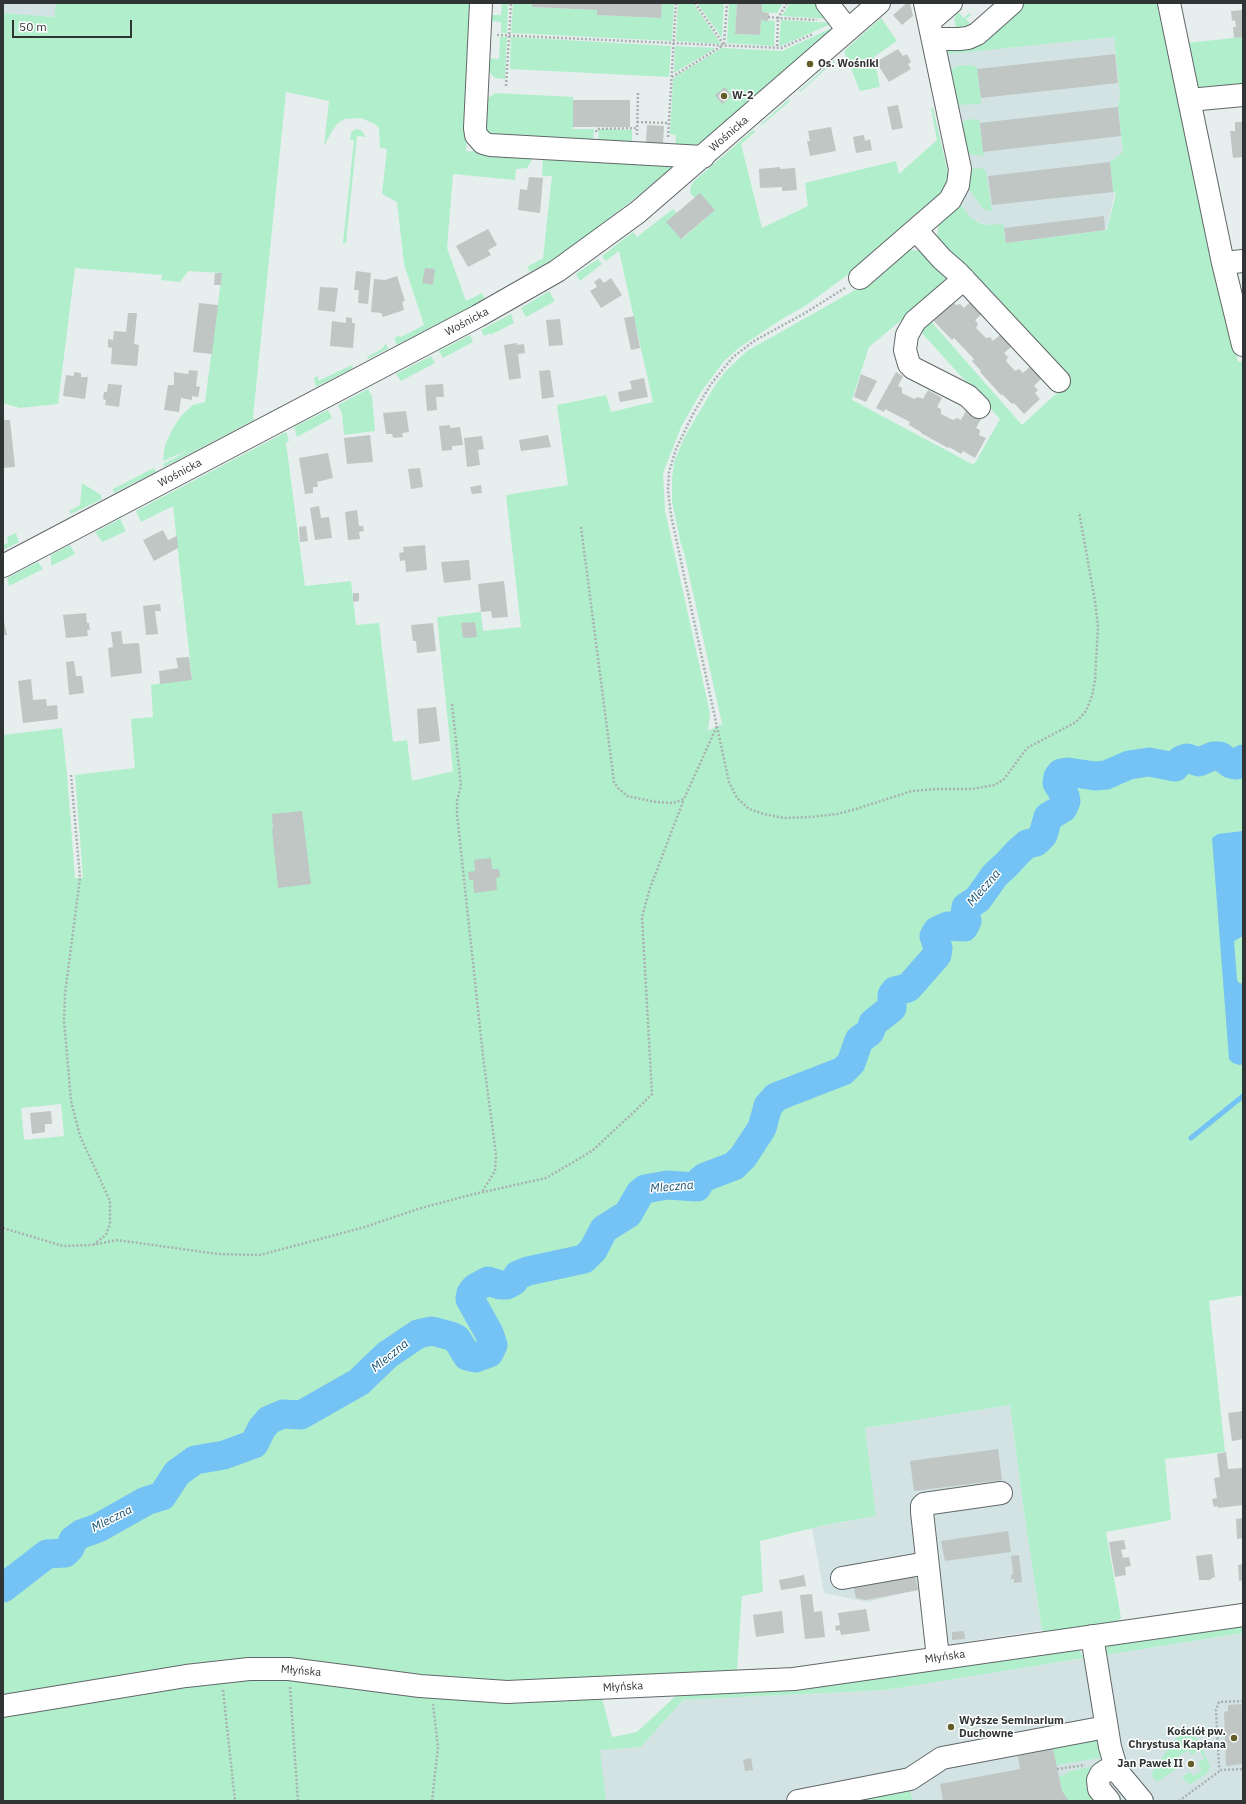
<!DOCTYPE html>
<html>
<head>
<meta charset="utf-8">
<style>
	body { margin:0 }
	#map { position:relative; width:1246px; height:1804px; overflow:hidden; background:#e6eeee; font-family:"IBM Plex Sans",sans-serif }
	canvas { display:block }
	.frame { position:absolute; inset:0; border:4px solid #313434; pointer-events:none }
	.scale { position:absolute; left:12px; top:20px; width:120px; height:18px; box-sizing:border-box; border:2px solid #313434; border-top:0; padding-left:5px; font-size:12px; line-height:14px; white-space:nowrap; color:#313434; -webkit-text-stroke:3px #fff; paint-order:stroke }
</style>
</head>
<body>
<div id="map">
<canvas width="1246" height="1804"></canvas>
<div class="frame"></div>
<div class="scale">50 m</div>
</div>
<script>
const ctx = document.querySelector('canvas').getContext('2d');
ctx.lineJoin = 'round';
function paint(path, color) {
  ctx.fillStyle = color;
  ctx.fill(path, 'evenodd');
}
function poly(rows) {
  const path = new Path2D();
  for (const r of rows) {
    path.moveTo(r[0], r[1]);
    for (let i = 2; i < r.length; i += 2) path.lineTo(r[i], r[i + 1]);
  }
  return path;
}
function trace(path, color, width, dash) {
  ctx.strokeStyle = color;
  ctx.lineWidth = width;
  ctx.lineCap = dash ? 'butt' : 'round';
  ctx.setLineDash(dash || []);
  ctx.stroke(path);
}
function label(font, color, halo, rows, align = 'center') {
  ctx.font = font + ' "IBM Plex Sans",sans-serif';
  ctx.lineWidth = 3;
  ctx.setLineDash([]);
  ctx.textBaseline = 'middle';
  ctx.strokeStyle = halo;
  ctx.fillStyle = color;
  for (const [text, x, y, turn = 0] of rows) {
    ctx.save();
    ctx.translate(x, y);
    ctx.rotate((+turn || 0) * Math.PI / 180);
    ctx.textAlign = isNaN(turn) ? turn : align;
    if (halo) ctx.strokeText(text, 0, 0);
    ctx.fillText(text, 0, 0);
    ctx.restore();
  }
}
paint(poly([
	[3,3,56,3,54,17,3,13],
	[1114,37,1120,95,1118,107,1123,152,1107,230,1006,243,1004,228,979,223,971,218,961,205,956,202,946,54],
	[1010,1405,1024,1512,1042,1630,926,1648,918,1590,867,1602,824,1593,812,1528,876,1516,865,1428],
	[1243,1633,1243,1801,518,1801,600,1750,641,1747,683,1700,886,1690]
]), '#d3e3e4');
paint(poly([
	[56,3,469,3,469,17,474,17,466,151,534,156,527,168,516,169,515,180,453,174,447,248,466,301,482,293,485,299,397,345,394,338,399,336,401,337,424,325,404,264,397,202,382,194,387,149,380,148,379,128,375,124,361,118,345,119,338,123,332,131,324,146,329,101,286,92,253,417,254,420,164,467,163,464,189,450,163,461,165,445,173,428,182,415,193,405,205,402,222,273,188,271,180,282,161,280,162,275,75,268,58,404,20,408,3,403,3,13,54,17],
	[502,3,508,3,507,33,501,33,501,22,489,21,489,15,501,15],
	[513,3,532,3,532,7,597,10,597,15,661,18,662,3,674,3,672,41,511,33],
	[678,3,693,3,721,44,676,41],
	[697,3,724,3,722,38],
	[729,3,737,3,735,34,760,35,761,20,775,21,774,46,727,43],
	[762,3,783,3,777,13,762,12],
	[790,3,818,3,831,19,782,16],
	[1022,3,1161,3,1217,273,1238,362,1243,361,1243,1295,1209,1301,1225,1452,1165,1459,1171,1520,1106,1532,1121,1618,1117,1623,1048,1633,1042,1630,1024,1512,1010,1405,865,1428,876,1516,825,1525,760,1541,763,1592,742,1596,737,1670,736,1674,601,1694,612,1737,637,1732,680,1692,1078,1648,1084,1658,886,1690,683,1700,641,1747,600,1750,606,1801,3,1801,3,735,62,728,67,774,75,878,83,878,75,775,135,768,131,719,153,717,151,685,192,679,173,506,141,522,136,511,286,432,289,441,286,443,305,586,351,581,356,625,379,623,393,742,407,740,412,781,453,771,437,617,481,612,483,631,521,627,506,495,568,485,557,405,606,395,611,412,653,402,619,251,606,261,602,256,633,232,637,237,673,209,677,213,682,239,715,210,695,198,690,193,691,186,694,181,753,130,755,132,741,144,762,228,808,206,805,183,896,161,899,174,937,140,931,108,933,108,951,186,879,252,805,306,782,319,740,347,724,361,701,392,681,427,663,473,665,511,710,713,708,731,722,724,684,552,680,541,672,501,672,478,674,462,684,438,714,387,724,373,747,351,864,285,902,252,910,250,920,251,926,253,953,277,869,347,852,400,972,464,975,463,1000,419,920,331,928,318,1022,425,1070,381,1002,306,953,259,937,238,939,221,956,202,961,205,971,218,979,223,988,225,1003,224,1006,243,1107,230,1116,193,1113,192,1110,162,1123,152,1118,107,1120,95,1114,37,949,54,946,54,942,49],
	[61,1104,64,1136,24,1140,21,1108],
	[958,12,964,18,969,13,971,15,966,19,974,27,959,30,956,27,954,19],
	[881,18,897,41,874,57,880,87,860,91,844,51],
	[781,20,833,23,781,46,779,46],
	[834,27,694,148,675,148,676,135,670,134,673,79,676,76,722,48,782,51],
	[500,37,507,37,505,79,495,78,489,72,487,58,499,59],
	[511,37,671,46,669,77,510,69],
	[1243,37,1243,85,1198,89,1186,43],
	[675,46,716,48,674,73],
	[834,60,835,61,800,92,799,91],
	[970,65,977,67,981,102,980,104,958,105,948,71,958,66],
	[496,93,573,97,573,129,594,129,593,143,486,134,484,104,486,99],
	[789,99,790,101,762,125,760,125],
	[970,119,979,120,984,156,970,154,963,150,961,122],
	[355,129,361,130,366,137,357,136,346,243,343,243,354,140,350,140,351,133],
	[599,129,632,130,632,145,598,144],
	[543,156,674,166,639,195,578,242,559,256,530,272,527,267,543,258,552,176,542,176],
	[981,168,986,171,992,212,982,208,968,188,970,173,972,169],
	[598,259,602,264,580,281,576,274],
	[549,291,555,301,526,317,521,308],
	[511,314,514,323,490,335,490,333,484,336,481,330],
	[470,335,473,342,443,358,439,351],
	[386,343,388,349,368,359,367,357,382,349],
	[431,356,435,363,401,381,396,374],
	[352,365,353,368,316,387,314,378,318,376,318,381],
	[368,389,372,396,375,431,344,435,342,413,338,405],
	[328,410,332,418,297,437,294,427],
	[154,468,156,472,114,493,113,489],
	[82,483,101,495,102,499,71,514,69,511,80,505],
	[120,519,126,531,102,542,95,532],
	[16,533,19,542,3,550,3,545,8,543,7,537],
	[70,545,75,554,51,566,51,555],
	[38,562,43,569,9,586,7,578],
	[1243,1624,1243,1633,1099,1656,1103,1645],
	[1187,1732,1192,1733,1201,1744,1210,1767,1207,1773,1191,1784,1188,1783,1182,1777,1190,1772,1194,1776,1202,1770,1198,1763,1205,1758,1199,1750,1192,1755,1188,1750,1178,1757,1182,1762,1175,1767,1176,1769,1157,1782,1151,1774,1172,1743,1177,1737],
	[1096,1737,1100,1758,1056,1765,1052,1744],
	[1099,1765,1101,1801,1069,1801,1062,1791,1059,1776,1067,1774,1067,1772],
	[909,1788,913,1801,843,1801]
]), '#b1efcc');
paint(poly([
	[1243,831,1243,936,1234,941,1237,980,1239,983,1243,984,1243,1064,1239,1065,1233,1063,1229,1059,1212,838,1218,834]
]), '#75c2f4');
trace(poly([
	[1191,1138,1243,1096]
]), '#75c2f4', 5);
trace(poly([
	[3,1588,47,1554,65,1553,70,1548,73,1540,81,1534,98,1528,146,1501,162,1496,177,1473,195,1460,224,1455,254,1444,262,1428,269,1420,283,1414,301,1415,359,1382,387,1355,418,1334,432,1331,451,1336,457,1339,467,1356,475,1358,489,1353,493,1345,489,1333,470,1299,471,1293,475,1288,488,1281,500,1285,507,1285,514,1281,518,1275,528,1271,584,1259,593,1250,604,1229,628,1214,640,1193,645,1189,667,1185,697,1187,701,1180,705,1177,734,1166,743,1157,762,1128,768,1106,776,1097,843,1071,851,1063,859,1040,870,1032,873,1023,892,1008,892,995,895,991,908,988,937,955,938,948,934,936,937,931,948,926,964,927,967,921,965,914,966,907,978,899,995,875,1007,864,1018,852,1027,844,1036,842,1043,835,1048,817,1063,808,1066,801,1065,796,1057,783,1058,777,1061,773,1068,772,1095,776,1106,775,1129,765,1149,762,1175,767,1181,760,1187,758,1199,762,1213,756,1220,756,1231,764,1235,765,1240,764,1243,759]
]), '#75c2f4', 29);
paint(poly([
	[532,3,662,3,661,18,597,15,597,10,532,7],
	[737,3,762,3,762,12,769,13,768,21,761,20,760,35,735,34],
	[907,3,910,3,913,16,902,25,893,15],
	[1243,10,1243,37,1234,38,1233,27,1236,27,1235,20,1232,21,1231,11],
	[898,49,903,56,907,54,911,62,908,64,911,69,889,82,876,62],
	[1115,54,1118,83,981,98,977,69],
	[725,87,732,96,722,104,715,95],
	[573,100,630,100,630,127,573,127],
	[898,105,903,128,892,130,887,107],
	[1118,107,1121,136,983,152,980,123],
	[1235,122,1243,122,1243,157,1233,158,1230,131,1235,131],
	[647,125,664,126,663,143,646,142],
	[831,127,836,151,810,156,807,141,810,141,808,131],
	[864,135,865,141,870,139,872,150,856,153,853,137],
	[1110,162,1113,192,992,205,988,176],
	[780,167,780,169,795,168,797,190,782,191,782,187,760,188,759,169],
	[529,177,543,178,540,213,518,210,520,189,527,190],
	[700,193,715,210,681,239,666,222],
	[1104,216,1105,230,1006,243,1004,228],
	[488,229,497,245,488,250,491,255,468,267,456,246],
	[425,268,435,269,433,285,422,283],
	[356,271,371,273,368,304,358,303,359,290,354,290],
	[215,273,222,273,221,285,214,285],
	[397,276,405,301,402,302,404,310,383,317,381,313,371,312,374,279,385,280],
	[600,278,604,283,611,278,622,295,601,308,590,291,597,287,594,282],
	[320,287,338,288,335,312,318,310],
	[951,300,956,305,960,304,964,308,971,301,983,313,975,320,978,324,976,328,986,338,990,337,993,341,1001,334,1012,346,1004,353,1008,357,1006,361,1015,371,1019,369,1023,373,1031,366,1042,378,1034,386,1038,390,1035,393,1040,399,1024,414,1014,403,1012,404,1002,394,1001,395,980,372,981,371,972,361,974,359,954,338,952,340,931,318],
	[199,303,218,305,212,354,193,352],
	[128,313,137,313,134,344,139,345,137,366,111,364,112,348,108,347,108,339,113,340,114,331,126,332],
	[634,316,640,348,631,350,624,318],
	[346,317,352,318,352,323,355,323,353,348,330,346,332,321,346,323],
	[560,319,563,345,549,346,546,320],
	[517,343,517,345,524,344,525,353,518,354,521,378,509,380,504,345],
	[189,370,198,371,196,386,200,387,198,397,192,396,192,400,181,398,179,412,164,410,168,385,174,385,174,372,188,374],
	[550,370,554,397,542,399,539,371],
	[74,372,81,373,81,377,88,377,85,399,63,396,66,375,74,376],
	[896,372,903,376,898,386,902,388,902,393,914,399,918,397,923,399,928,390,942,398,937,407,941,409,941,414,953,420,957,418,961,420,966,411,981,419,976,428,980,430,979,435,986,438,975,458,963,451,961,454,949,447,948,448,921,433,921,432,909,425,910,422,885,409,884,412,876,408],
	[861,374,877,381,866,402,854,397],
	[644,378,648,397,620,402,618,392,632,389,630,381],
	[108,384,122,385,119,407,105,405,106,400,103,399,104,392,107,392],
	[443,384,444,397,436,397,437,410,427,411,425,385],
	[406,411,409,432,402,433,403,437,393,438,392,434,386,434,383,413],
	[3,420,10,420,15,467,3,468],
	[450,425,450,428,460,427,463,445,452,446,452,450,442,451,439,426],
	[370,435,373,462,347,464,344,438],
	[548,435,551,447,521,451,519,440],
	[482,436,484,449,478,450,480,465,467,467,464,438],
	[328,453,333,478,317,482,318,487,313,487,313,493,305,494,299,458],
	[420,468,423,487,411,489,408,469],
	[481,485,482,493,472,494,470,487],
	[319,506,321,518,329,517,332,538,315,540,310,508],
	[357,510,359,526,363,526,364,531,359,532,360,539,348,540,345,512],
	[306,526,308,541,300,542,299,527],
	[163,530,168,540,177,536,178,548,154,561,143,540],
	[425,545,427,570,406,572,405,560,400,561,399,553,404,552,403,547],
	[469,560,471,580,444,583,441,562],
	[504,581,508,617,492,618,491,611,481,612,478,584],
	[353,593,359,593,359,601,353,602],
	[160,604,161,611,155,611,158,634,146,635,143,606],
	[86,613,87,623,89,623,90,630,87,630,88,636,66,638,63,615],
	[3,617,7,635,3,635],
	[475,622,477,637,463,638,461,623],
	[433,623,436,651,417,653,416,641,413,641,411,625],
	[121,631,123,644,139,643,142,673,111,677,108,648,113,647,111,632],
	[189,657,192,680,160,684,159,671,178,668,176,658],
	[74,661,76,676,82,676,84,693,69,695,66,662],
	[31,679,33,700,46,699,47,706,57,705,58,719,23,723,18,681],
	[436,707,440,741,419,744,417,709],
	[302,811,311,884,278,888,272,829,273,829,272,814],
	[491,858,492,869,499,869,500,877,496,878,497,890,474,893,473,880,469,880,468,872,475,871,474,860],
	[51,1111,52,1124,45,1124,45,1132,32,1134,30,1113],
	[1243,1411,1243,1439,1232,1441,1228,1413],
	[998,1449,1002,1480,914,1491,910,1461],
	[1226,1452,1228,1469,1243,1468,1243,1505,1218,1508,1218,1506,1214,1507,1212,1499,1217,1498,1214,1478,1220,1477,1217,1454],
	[1243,1518,1243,1538,1237,1539,1236,1519],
	[1008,1531,1011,1552,945,1561,941,1541],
	[1124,1540,1126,1549,1121,1550,1123,1558,1129,1557,1131,1566,1125,1567,1126,1575,1115,1577,1109,1542],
	[1212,1554,1215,1577,1212,1578,1210,1580,1199,1580,1196,1556],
	[1019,1555,1022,1582,1014,1583,1014,1579,1011,1579,1011,1575,1013,1574,1011,1556],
	[1243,1564,1243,1580,1239,1581,1238,1565],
	[804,1575,806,1586,781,1590,779,1580],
	[915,1576,918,1590,866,1600,856,1598,854,1588],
	[812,1594,814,1612,822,1611,825,1637,805,1639,800,1595],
	[866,1609,870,1631,841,1635,840,1630,836,1631,835,1626,840,1625,838,1613],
	[782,1611,784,1633,756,1637,753,1615],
	[964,1631,965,1639,952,1640,952,1632],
	[1243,1704,1243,1764,1226,1766,1224,1712,1228,1711,1228,1705],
	[1053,1749,1062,1791,1069,1801,943,1801,940,1784,1020,1769,1018,1756],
	[751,1758,753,1770,745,1771,743,1760]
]), '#bfc6c4');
const minor = poly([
	[481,3,475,128,476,135,483,143,490,145,703,157],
	[827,3,848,30],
	[1169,3,1223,263,1243,345],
	[929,22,951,3],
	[933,39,959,39,968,38,977,34,1012,3],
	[1189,100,1243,95],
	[916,230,942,259,958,273,1059,381],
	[1223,263,1243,261],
	[860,278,950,200,958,185,960,169,925,3],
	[964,279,915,321,907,335,905,350,909,364,913,368,968,396,979,407],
	[3,566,478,316,557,271,638,212,879,3],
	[842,1578,927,1563],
	[1092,1636,1110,1747,1117,1771,1142,1801],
	[938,1658,922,1512,922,1506,924,1504,1001,1493],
	[3,1706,186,1676,249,1669,289,1669,420,1686,507,1692,794,1679,1243,1615],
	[798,1801,910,1779,942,1758,1106,1727],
	[1109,1801,1099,1789,1098,1780,1101,1774,1107,1770,1117,1771]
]);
trace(minor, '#616768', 24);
trace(poly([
	[695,3,724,45,727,3],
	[787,3,778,18,817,20],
	[768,17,778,18,777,48],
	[497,35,781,48,813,34],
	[672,77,722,46],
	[506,86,511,3],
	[637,122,669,123],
	[596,132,597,129,637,128],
	[637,135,638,93],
	[668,137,676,3],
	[845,288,805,313,754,341,733,357,711,384,693,414,676,449,669,472,668,491,671,515,729,782,737,798,749,809,764,814,784,818,810,817,837,814,856,809,912,791,936,789,972,789,995,785,1004,779,1027,748,1076,722,1086,711,1092,696,1095,680,1098,627,1095,601,1079,512],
	[581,527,614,782,618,788,627,796,656,802,673,803,684,799,717,726],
	[452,704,461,786,457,801,457,814,483,1056,496,1155,495,1171,482,1192],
	[71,775,80,878,65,994,64,1020,71,1101,80,1136,110,1201,110,1224,106,1235,94,1244],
	[3,1228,63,1246,92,1245,117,1240,218,1254,260,1255,365,1227,418,1209,470,1195,546,1178,592,1151,636,1110,652,1094,642,917,650,888,684,799],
	[290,1687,298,1801],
	[223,1690,235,1801],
	[1243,1701,1219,1702,1216,1710,1219,1766,1221,1770,1243,1769],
	[1057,1769,1085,1765],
	[432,1801,438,1747,433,1704],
	[1179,1801,1221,1770]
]), '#a9b0b0', 2.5, [2, 2]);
trace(minor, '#fff', 22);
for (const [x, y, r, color] of [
	[810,64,4,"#645c28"],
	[724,96,4,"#645c28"],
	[951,1727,4,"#645c28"],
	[1234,1738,4,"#645c28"],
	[1191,1764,4,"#645c28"]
]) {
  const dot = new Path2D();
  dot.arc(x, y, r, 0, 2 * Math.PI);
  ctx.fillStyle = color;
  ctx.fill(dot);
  trace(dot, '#fff', 1.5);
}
label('bold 11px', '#313434', '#fff', [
	["Os. Wośniki",818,64],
	["W-2",732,96],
	["Wyższe Seminarium",959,1721],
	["Duchowne",959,1734],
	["Kościół pw.",1226,1732,"right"],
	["Chrystusa Kapłana",1226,1745,"right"],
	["Jan Paweł II",1183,1764,"right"]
], 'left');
label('11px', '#313434', '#fff', [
	["Wośnicka",729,134,-41],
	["Wośnicka",467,322,-28],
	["Wośnicka",180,473,-28],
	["Młyńska",945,1657,-8],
	["Młyńska",301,1671,5],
	["Młyńska",623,1687,-3]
]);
label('italic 12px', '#145071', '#fff', [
	["Mleczna",984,888,-49],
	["Mleczna",672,1187,-5],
	["Mleczna",390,1356,-39],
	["Mleczna",112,1519,-27]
]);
</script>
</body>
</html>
